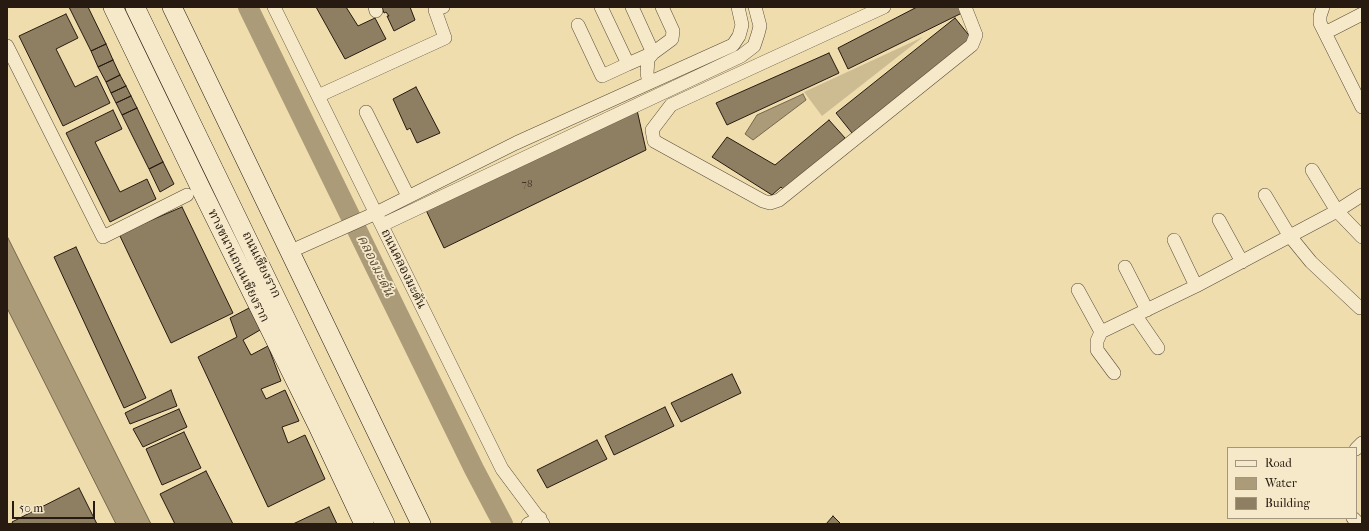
<!DOCTYPE html>
<html>
<head>
<meta charset="utf-8">
<style>
	body { margin:0 }
	#map { position:relative; width:1369px; height:531px; overflow:hidden; background:#efddad; font-family:"IM FELL French Canon",serif }
	canvas { display:block }
	.frame { position:absolute; inset:0; border:8px solid #271a10; pointer-events:none }
	.legend { position:absolute; left:1227px; top:447px; width:130px; height:72px; box-sizing:border-box; background:#f5e9ca; border:1px solid #a39680; margin:0; padding:5px 7px; list-style:none; font-size:12px; color:#271a10 }
	.legend li { display:flex; align-items:center; gap:8px; height:20px }
	.legend b { width:20px; border:1px solid #a39680 }
	.scale { position:absolute; left:12px; top:501px; width:83px; height:18px; box-sizing:border-box; border:2px solid #271a10; border-top:0; padding-left:5px; font-size:12px; line-height:14px; white-space:nowrap; color:#271a10; -webkit-text-stroke:3px #f5e9ca; paint-order:stroke }
</style>
</head>
<body>
<div id="map">
<canvas width="1369" height="531"></canvas>
<div class="frame"></div>
<ul class="legend">
<li><b style="height:5px;background:#f5e9ca"></b>Road</li>
<li><b style="height:11px;background:#ab9b78"></b>Water</li>
<li><b style="height:11px;background:#8f7f62"></b>Building</li>
</ul>
<div class="scale">50 m</div>
</div>
<script>
const ctx = document.querySelector('canvas').getContext('2d');
ctx.lineJoin = 'round';
function paint(path, color) {
  ctx.fillStyle = color;
  ctx.fill(path, 'evenodd');
}
function poly(rows) {
  const path = new Path2D();
  for (const r of rows) {
    path.moveTo(r[0], r[1]);
    for (let i = 2; i < r.length; i += 2) path.lineTo(r[i], r[i + 1]);
  }
  return path;
}
function trace(path, color, width, dash) {
  ctx.strokeStyle = color;
  ctx.lineWidth = width;
  ctx.lineCap = dash ? 'butt' : 'round';
  ctx.setLineDash(dash || []);
  ctx.stroke(path);
}
function label(font, color, halo, rows, align = 'center') {
  ctx.font = font + ' "IM FELL French Canon","Noto Serif Thai",serif';
  ctx.lineWidth = 3.5;
  ctx.setLineDash([]);
  ctx.textBaseline = 'middle';
  ctx.strokeStyle = halo;
  ctx.fillStyle = color;
  for (const [text, x, y, turn = 0] of rows) {
    ctx.save();
    ctx.translate(x, y);
    ctx.rotate((+turn || 0) * Math.PI / 180);
    ctx.textAlign = isNaN(turn) ? turn : align;
    if (halo) ctx.strokeText(text, 0, 0);
    ctx.fillText(text, 0, 0);
    ctx.restore();
  }
}
paint(poly([
	[923,37,822,116,804,92]
]), '#cdbc92');
const water = poly([
	[803,94,806,100,753,140,745,134,757,115,803,94],
	[7,236,151,524,116,524,7,308,7,236]
]);
paint(water, '#ab9b78');
trace(water, '#76674e', 1);
trace(poly([
	[248,7,474,469,503,524]
]), '#ab9b78', 20);
const building = poly([
	[69,7,88,7,106,44,91,51,69,7],
	[316,7,346,7,358,26,375,18,386,39,345,59,316,7],
	[382,7,410,7,415,20,394,31,387,16,389,16,386,12,384,13,382,7],
	[917,7,962,7,964,12,848,69,838,48,917,7],
	[66,14,78,38,56,49,75,87,97,76,110,103,63,126,19,36,66,14],
	[955,18,972,39,852,133,836,113,955,18],
	[106,44,113,60,98,67,91,51,106,44],
	[829,53,839,73,727,125,716,103,829,53],
	[113,60,120,75,106,82,98,67,113,60],
	[120,75,126,86,111,93,106,82,120,75],
	[126,86,131,96,116,103,111,93,126,86],
	[416,87,440,133,417,143,410,128,407,130,393,99,416,87],
	[131,96,137,108,122,115,116,103,131,96],
	[137,108,163,162,149,169,122,115,137,108],
	[113,110,122,129,95,142,120,192,147,179,156,199,110,222,66,133,113,110],
	[637,110,646,150,444,248,425,208,637,110],
	[829,120,845,138,786,192,781,187,772,195,712,157,727,137,775,165,829,120],
	[163,162,174,184,160,192,149,169,163,162],
	[182,207,233,313,171,343,119,234,182,207],
	[76,247,146,398,124,408,54,257,76,247],
	[251,307,260,330,243,340,251,355,268,346,281,381,261,389,266,399,285,390,299,421,282,427,288,443,305,435,325,479,268,507,198,357,237,337,230,318,251,307],
	[732,374,741,393,681,422,671,403,732,374],
	[171,390,177,406,130,424,125,413,171,390],
	[665,407,674,426,614,455,605,436,665,407],
	[179,409,187,427,143,447,133,429,179,409],
	[184,432,201,468,162,485,146,449,184,432],
	[597,440,607,459,547,488,537,470,597,440],
	[206,471,233,524,175,524,160,494,206,471],
	[79,488,97,524,13,524,12,522,79,488],
	[329,507,337,524,293,524,329,507],
	[833,516,841,524,826,524,833,516]
]);
paint(building, '#8f7f62');
trace(building, '#271a10', 1);
const street = poly([
	[274,7,502,469,543,524],
	[375,7,376,11],
	[601,7,628,64,653,53,632,7],
	[884,7,671,105,652,130,654,141,763,201,770,203,779,200,972,45,976,35,965,7],
	[1323,7,1320,16,1320,23,1362,107],
	[578,25,602,76,628,64],
	[1325,33,1362,14],
	[7,46,103,237,187,195],
	[649,83,647,73,648,59,653,53,672,39,673,31,662,7],
	[318,96,445,38,435,10,443,7],
	[366,112,408,196],
	[1312,170,1337,211,1362,237],
	[1265,195,1289,235,1311,262,1360,308],
	[1219,220,1242,262],
	[382,225,741,56,754,46,758,34,760,26,755,7],
	[1174,240,1196,286],
	[289,252,376,213,516,143,733,45,739,36,742,25,738,7],
	[1125,267,1147,310],
	[1078,290,1101,332],
	[1136,316,1158,348],
	[1114,373,1097,350,1097,341,1101,332,1196,286,1337,211,1362,195],
	[1356,449,1362,443],
	[1353,518,1359,524],
	[528,524,540,518]
]);
const secondary = poly([
	[113,7,201,189,318,426,364,524],
	[135,7,385,524],
	[172,7,421,524]
]);
trace(street, '#594b37', 14);
trace(secondary, '#271a10', 20);
trace(street, '#f5e9ca', 13);
trace(secondary, '#f5e9ca', 19);
label('11px', '#413324', null, [
	["78",527,184]
]);
label('13px', '#271a10', '#f5e9ca', [
	["ถนนเชียงราก",261,265,64],
	["ทางขนานถนนเชียงราก",238,266,64],
	["ถนนคลองมะดัน",403,269,64]
]);
label('italic 14px', '#5c4e3a', '#f5e9ca', [
	["คลองมะดัน",375,266,64]
]);
</script>
</body>
</html>
